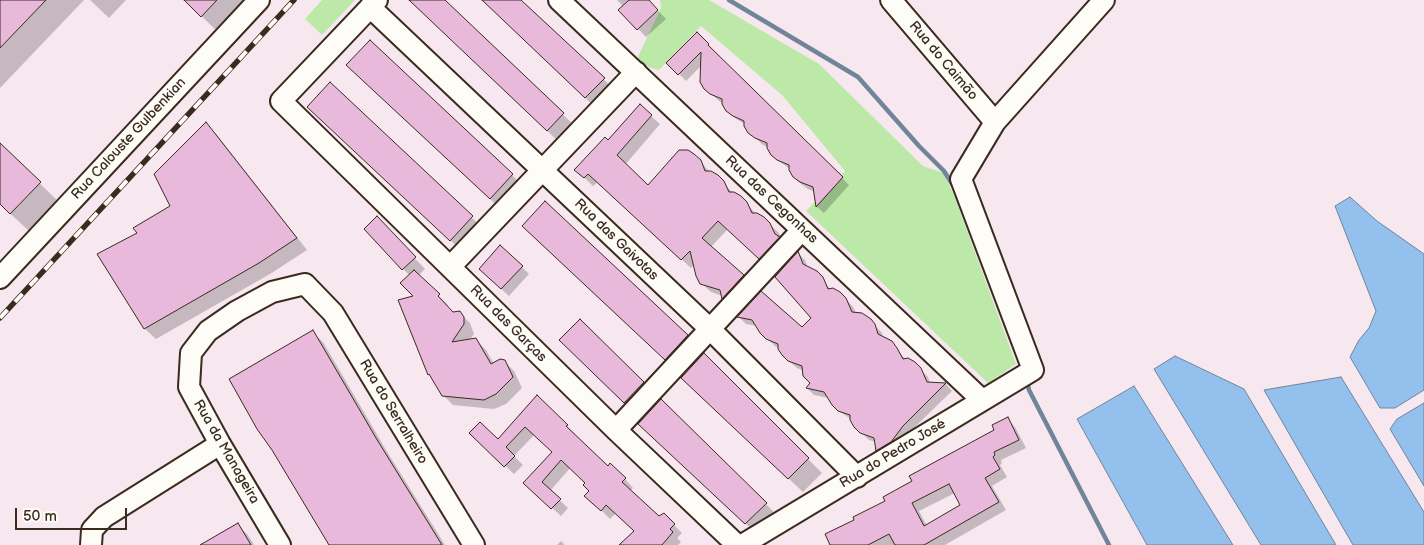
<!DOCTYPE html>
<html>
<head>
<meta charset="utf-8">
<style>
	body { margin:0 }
	#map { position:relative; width:1424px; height:545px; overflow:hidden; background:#f7e8ef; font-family:"Balsamiq Sans",sans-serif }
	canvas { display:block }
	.scale { position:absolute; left:15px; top:508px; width:112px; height:22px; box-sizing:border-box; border:2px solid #3b2a1e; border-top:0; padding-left:6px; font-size:15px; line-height:18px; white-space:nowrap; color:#3b2a1e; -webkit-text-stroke:4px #fdfcf7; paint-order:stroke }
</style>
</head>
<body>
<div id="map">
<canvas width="1424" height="545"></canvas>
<div class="scale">50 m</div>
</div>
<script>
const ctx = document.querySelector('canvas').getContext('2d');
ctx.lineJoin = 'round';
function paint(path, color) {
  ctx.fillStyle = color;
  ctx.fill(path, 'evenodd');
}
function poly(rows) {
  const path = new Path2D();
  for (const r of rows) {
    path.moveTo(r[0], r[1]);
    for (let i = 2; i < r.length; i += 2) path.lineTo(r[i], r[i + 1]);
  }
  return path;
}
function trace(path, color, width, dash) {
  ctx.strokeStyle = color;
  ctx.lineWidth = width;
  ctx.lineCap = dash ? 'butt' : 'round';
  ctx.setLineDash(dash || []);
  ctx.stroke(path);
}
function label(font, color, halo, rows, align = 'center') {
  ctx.font = font + ' "Balsamiq Sans",sans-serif';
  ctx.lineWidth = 4;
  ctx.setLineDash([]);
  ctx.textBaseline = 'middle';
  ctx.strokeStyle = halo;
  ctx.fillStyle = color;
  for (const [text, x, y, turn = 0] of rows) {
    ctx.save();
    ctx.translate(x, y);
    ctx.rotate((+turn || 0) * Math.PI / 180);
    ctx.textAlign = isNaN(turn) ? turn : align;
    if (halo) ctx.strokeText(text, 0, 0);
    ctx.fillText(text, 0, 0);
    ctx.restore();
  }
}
paint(poly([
	[322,0,355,0,322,35,305,19],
	[660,0,709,0,819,64,923,166,943,173,953,193,1016,364,988,383,806,211,845,171,782,95,701,26,659,70,635,63,661,8]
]), '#bce9a7');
const water = poly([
	[1350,197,1377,221,1424,254,1424,390,1395,408,1380,408,1350,357,1359,340,1369,328,1376,311,1335,206,1350,197],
	[1175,356,1244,389,1336,545,1261,545,1154,369,1175,356],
	[1341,377,1424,512,1424,545,1353,545,1264,390,1341,377],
	[1134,386,1233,545,1147,545,1077,419,1134,386],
	[1424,403,1424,486,1390,429,1397,419,1424,403]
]);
paint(water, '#93c0ed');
trace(water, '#70849a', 1);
paint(poly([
	[0,0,84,0,0,88],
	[90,0,126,0,109,18],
	[185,0,248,0,221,35],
	[410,0,443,0,577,128,561,144],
	[483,0,519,0,618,93,599,111],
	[617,0,648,0,666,19,646,37,620,10,624,7],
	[697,33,715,52,714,53,849,185,824,213,817,207,815,192,808,189,801,184,794,176,790,169,780,162,768,147,763,145,749,132,746,125,735,118,727,110,723,103,719,101,705,88,702,65,686,81,668,63],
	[362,79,512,175,526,189,504,212],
	[330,84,486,231,465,254,323,121],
	[651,116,660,124,625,165,649,187,694,155,710,172,717,176,733,193,740,197,756,214,763,218,779,233,782,241,769,267,728,229,710,248,752,285,731,307,722,296,711,292,701,283,694,265,691,268,598,182,593,186,576,170,608,142],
	[206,124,217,135,307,250,270,274,156,339,145,329,99,255,139,234,172,207],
	[0,145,59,202,30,232,0,204],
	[545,203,701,350,680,373,538,240],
	[365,229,387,229,425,269,418,276,448,305,447,307,453,313,460,313,470,323,474,334,469,341,476,340,486,350,494,364,504,361,514,371,522,388,506,404,494,409,453,405,443,395,434,379,429,374,400,301,415,297,410,276],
	[798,253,805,260,808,268,816,272,831,290,840,293,853,307,856,313,870,320,882,333,883,338,891,342,906,360,914,363,928,377,930,383,946,384,952,391,884,457,877,450,876,442,869,440,855,426,851,419,840,412,829,398,814,395,807,388,812,383,804,371,797,368,790,362,783,355,779,348,775,346,760,332,757,326,746,324,739,317,802,329,813,318],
	[522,267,529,274,509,296,487,276],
	[580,321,654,393,635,413,561,340],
	[312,332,323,342,386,450,445,545,330,545],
	[704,355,822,473,803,492,696,392],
	[537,397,575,434,574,435,608,467,625,479,633,488,630,491,658,518,674,525,682,533,677,538,681,542,678,545,634,545,635,532,616,513,610,519,595,504,591,491,586,483,571,467,550,491,568,508,561,516,534,492,554,452,534,435,514,456,523,465,514,474,471,433,498,441],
	[661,401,780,518,760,537,654,438],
	[1007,419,1015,427,1026,448,1001,460,1002,463,1000,465,1007,477,992,486,1006,510,945,545,832,545,856,520,996,430],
	[955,493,962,506,927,526,919,511],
	[237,524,248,535,254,545,202,545],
	[561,541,565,545,557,545]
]), '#0003');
trace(poly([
	[729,0,858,77,919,146,944,171,954,187],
	[1027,381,1029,390,1109,545]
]), '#70849a', 4.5);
const building = poly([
	[0,0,46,0,0,48,0,0],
	[184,0,217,0,201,17,184,0],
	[409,0,445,0,564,113,547,131,409,0],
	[482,0,521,0,605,78,585,98,482,0],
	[629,0,649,0,658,10,637,30,618,10,629,0],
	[697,32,709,44,708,45,843,177,816,207,813,187,800,182,793,177,789,170,789,165,777,160,771,155,767,148,767,143,755,138,748,133,744,126,744,121,733,116,726,111,722,104,722,99,710,94,704,89,700,82,701,52,678,75,666,63,697,32],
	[370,40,513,174,490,199,346,65,370,40],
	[330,82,473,216,450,241,307,107,330,82],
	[640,104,652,115,617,155,648,185,679,150,688,150,694,154,701,160,705,171,711,171,718,175,724,181,729,192,734,192,741,196,747,202,752,213,757,213,764,217,770,223,775,234,780,237,759,259,718,221,702,238,744,275,722,299,720,290,700,284,696,276,690,251,681,260,588,174,584,178,574,170,605,137,608,140,640,104],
	[206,122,297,238,259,263,144,329,97,254,137,233,133,228,170,206,154,174,206,122],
	[0,143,41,182,10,214,0,204,0,143],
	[545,201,688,335,665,360,522,226,545,201],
	[377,216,416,257,402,270,364,229,377,216],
	[500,245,523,266,501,289,479,269,500,245],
	[798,251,803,264,817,271,823,277,828,289,833,288,840,292,846,298,852,312,862,313,871,319,875,324,878,334,892,341,897,348,903,359,908,358,915,362,921,368,927,382,946,383,903,426,891,442,876,451,874,438,860,433,854,427,850,420,850,415,838,411,832,405,824,392,806,388,810,383,803,376,802,366,788,361,782,355,778,349,778,344,766,339,760,333,752,320,737,317,761,291,802,327,811,318,775,277,798,251],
	[414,270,440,294,438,296,453,312,460,311,464,317,464,324,452,342,476,338,491,364,500,359,505,360,513,377,496,394,484,400,442,396,429,374,428,375,398,300,413,296,400,283,414,270],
	[580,319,644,382,624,403,559,340,580,319],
	[313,330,376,438,442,545,329,545,272,450,257,429,229,379,313,330],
	[704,353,809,458,788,479,681,378,704,353],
	[537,395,568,425,566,426,608,466,610,463,626,478,622,482,659,516,664,513,675,524,670,529,673,532,662,545,619,545,634,531,606,505,601,511,584,496,589,491,583,485,585,483,561,460,542,482,561,499,551,509,523,483,552,452,525,427,506,447,515,456,504,467,469,433,480,422,498,439,537,395],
	[661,399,767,503,745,524,638,424,661,399],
	[1008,417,1019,440,994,452,995,455,993,457,1000,469,985,478,999,502,924,545,895,545,889,534,868,545,830,545,825,534,854,520,853,517,885,501,883,497,912,481,909,476,994,430,992,425,1008,417],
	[949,484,960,505,924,526,912,503,949,484],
	[238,523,251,545,200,545,238,523]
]);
paint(building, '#e8b9db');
trace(building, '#3b2a1e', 1);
const minor = poly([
	[377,0,281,101,616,430,737,545],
	[559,0,982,400],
	[891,0,995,122],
	[370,7,710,329,857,477],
	[450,267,636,72],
	[0,278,259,0],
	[616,430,802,230],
	[91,545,92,530,104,517,220,444],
	[280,545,220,444,189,387,191,353,208,331,237,311,272,292,305,284,333,313,474,545],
	[742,545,1033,370,961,179,995,122,1104,0]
]);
trace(minor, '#3b2a1e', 24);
trace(minor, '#fdfcf7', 20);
const rail = poly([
	[0,318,294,0]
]);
trace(rail, '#3b2a1e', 5.5);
trace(rail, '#fdfcf7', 4, [11]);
label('14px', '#3b2a1e', '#fdfcf7', [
	["Rua do Caimão",943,61,50],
	["Rua Calouste Gulbenkian",129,139,-47],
	["Rua das Cegonhas",771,200,43],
	["Rua das Gaivotas",616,240,44],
	["Rua das Garças",508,324,45],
	["Rua do Serralheiro",393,412,59],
	["Rua da Manageira",226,452,60],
	["Rua do Pedro José",893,454,-31]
]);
</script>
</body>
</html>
